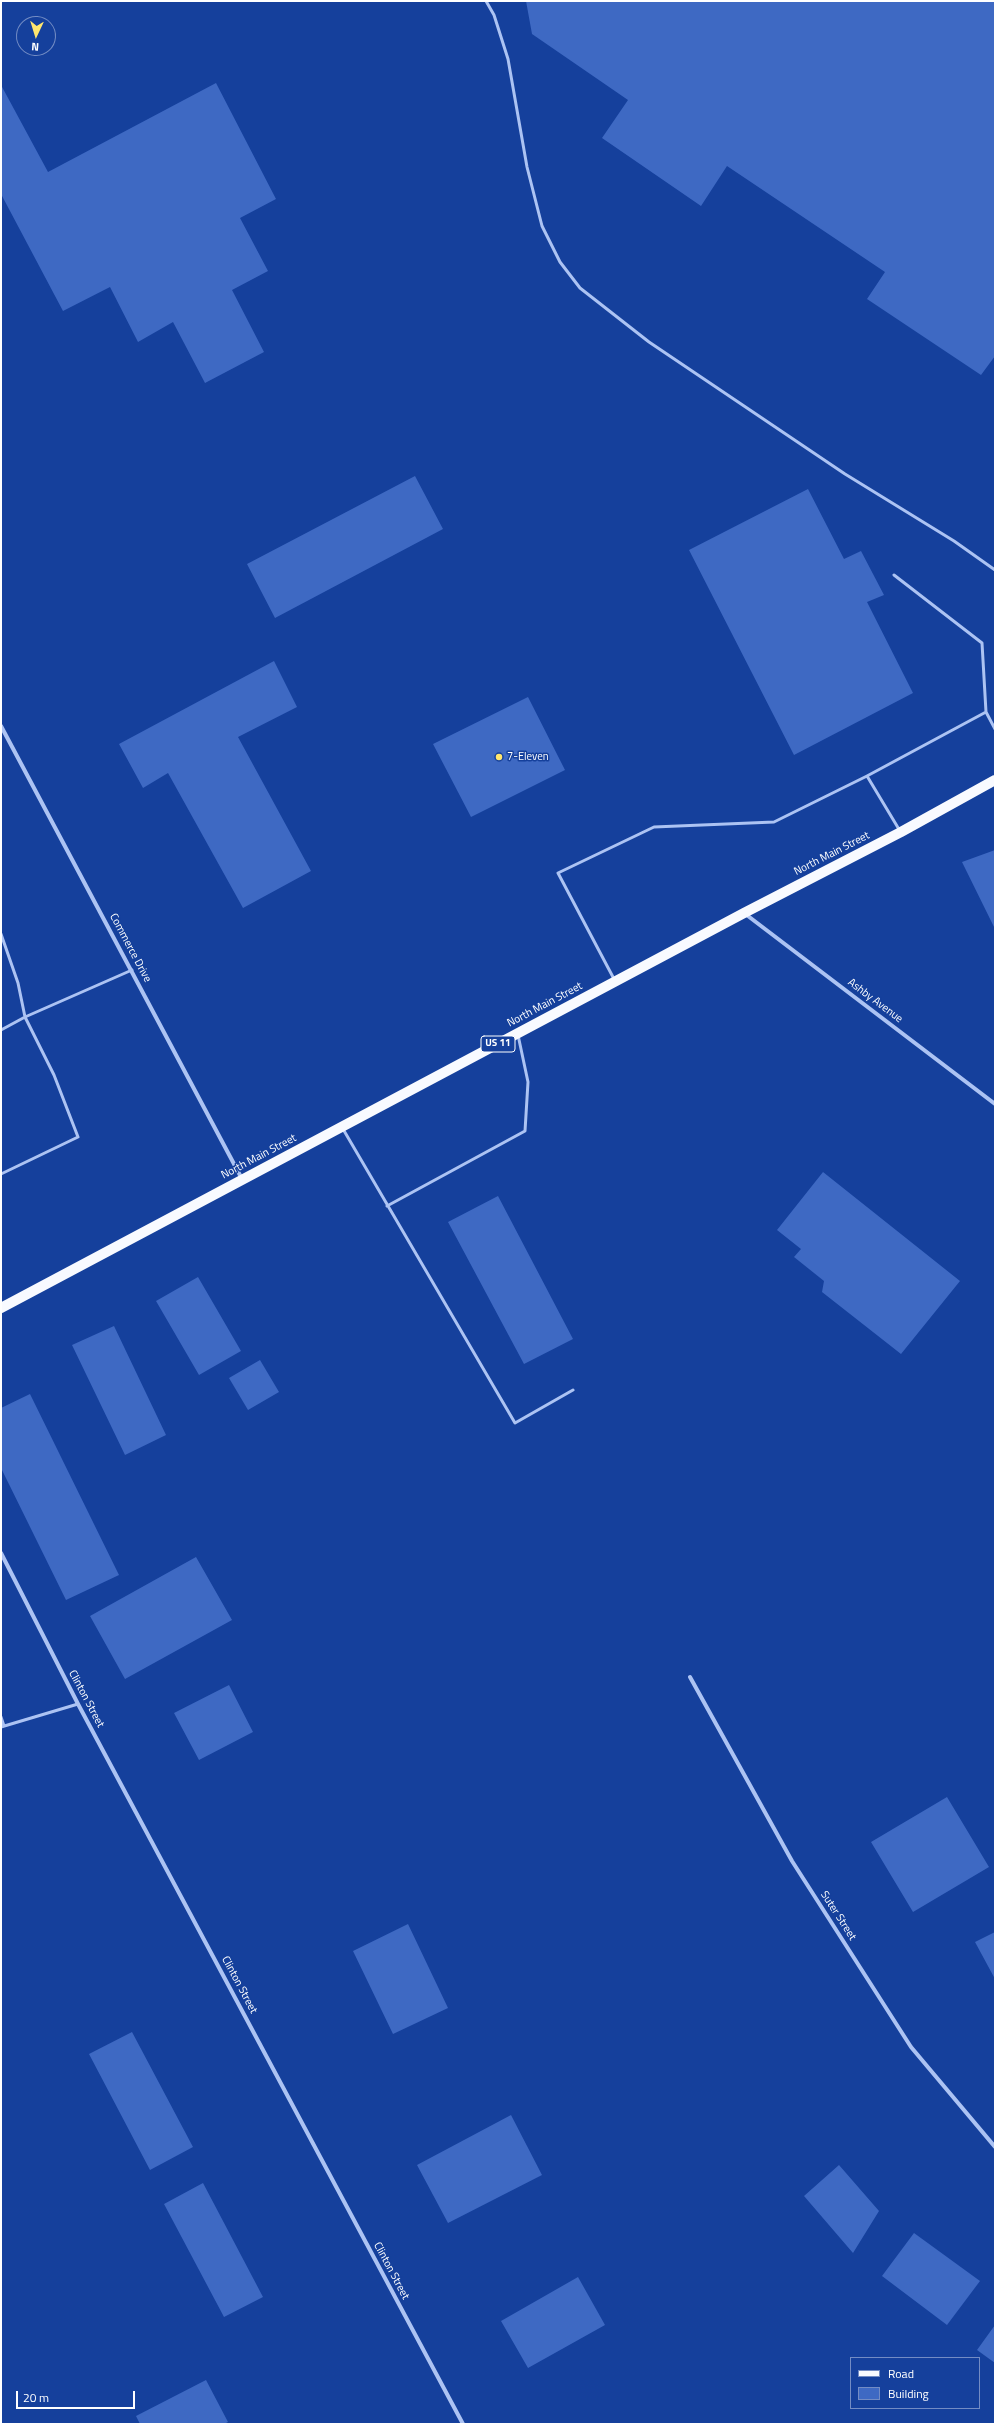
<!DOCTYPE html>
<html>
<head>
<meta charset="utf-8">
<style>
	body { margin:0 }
	#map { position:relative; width:996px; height:2425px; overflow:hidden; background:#15409c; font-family:"Titillium Web",sans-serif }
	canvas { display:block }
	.frame { position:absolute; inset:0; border:2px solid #fff; pointer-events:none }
	.legend { position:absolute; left:850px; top:2357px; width:130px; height:52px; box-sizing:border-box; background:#15409c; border:1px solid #738cc4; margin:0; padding:5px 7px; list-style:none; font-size:12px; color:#fff }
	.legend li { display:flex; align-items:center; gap:8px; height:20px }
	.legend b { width:20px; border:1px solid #738cc4 }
	.north { position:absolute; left:16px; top:16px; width:40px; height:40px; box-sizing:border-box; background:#15409c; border:1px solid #738cc4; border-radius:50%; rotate:184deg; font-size:11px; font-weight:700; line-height:16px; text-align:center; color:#fff }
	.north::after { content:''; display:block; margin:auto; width:14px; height:18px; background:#ffe66e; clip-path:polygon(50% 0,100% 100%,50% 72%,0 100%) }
	.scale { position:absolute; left:16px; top:2391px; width:119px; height:18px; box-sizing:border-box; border:2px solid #fff; border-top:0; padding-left:5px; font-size:12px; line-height:14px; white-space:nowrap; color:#fff; -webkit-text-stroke:3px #15409c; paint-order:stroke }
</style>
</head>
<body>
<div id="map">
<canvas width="996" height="2425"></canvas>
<div class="frame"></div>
<ul class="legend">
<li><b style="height:5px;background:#f8faff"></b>Road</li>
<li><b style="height:11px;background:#3e69c3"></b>Building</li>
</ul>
<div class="north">N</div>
<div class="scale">20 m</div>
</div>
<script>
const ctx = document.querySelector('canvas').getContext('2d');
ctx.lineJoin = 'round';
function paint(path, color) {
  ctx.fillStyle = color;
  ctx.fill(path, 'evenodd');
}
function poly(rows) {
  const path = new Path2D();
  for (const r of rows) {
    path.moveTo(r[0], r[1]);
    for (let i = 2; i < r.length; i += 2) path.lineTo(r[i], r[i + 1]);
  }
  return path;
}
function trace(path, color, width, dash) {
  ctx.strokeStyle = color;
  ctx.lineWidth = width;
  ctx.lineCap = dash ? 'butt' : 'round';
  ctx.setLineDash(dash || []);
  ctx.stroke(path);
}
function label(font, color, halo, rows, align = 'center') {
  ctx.font = font + ' "Titillium Web",sans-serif';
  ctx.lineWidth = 3;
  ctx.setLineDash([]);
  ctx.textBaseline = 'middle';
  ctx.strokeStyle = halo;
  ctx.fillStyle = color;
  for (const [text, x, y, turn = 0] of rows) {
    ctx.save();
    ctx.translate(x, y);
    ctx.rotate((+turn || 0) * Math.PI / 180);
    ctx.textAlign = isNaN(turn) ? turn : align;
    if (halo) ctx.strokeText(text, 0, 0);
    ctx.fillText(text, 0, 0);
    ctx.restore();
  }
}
paint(poly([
	[526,1,995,1,995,356,981,375,867,299,885,272,727,166,701,206,602,138,628,100,532,34],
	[216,83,276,199,240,218,268,271,232,290,264,352,205,383,173,322,138,342,110,287,63,311,1,194,1,85,48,172],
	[415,476,443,529,275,618,247,564],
	[808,489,844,559,861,551,884,595,867,602,913,693,794,755,689,550],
	[274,661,297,707,238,737,311,871,243,908,168,773,143,788,119,744],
	[528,697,565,770,471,817,433,744],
	[995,850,995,929,962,862],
	[823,1172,960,1281,901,1354,822,1292,824,1281,794,1257,801,1249,777,1230],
	[498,1196,573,1339,524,1364,448,1222],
	[198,1277,241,1351,199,1375,156,1301],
	[114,1326,166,1435,125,1455,72,1345],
	[260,1360,279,1392,248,1410,229,1378],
	[30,1394,119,1575,66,1600,1,1468,1,1408],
	[196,1557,232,1620,125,1679,90,1616],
	[229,1685,253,1732,199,1760,174,1713],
	[947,1797,989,1867,913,1912,871,1842],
	[408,1924,448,2008,393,2034,353,1951],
	[995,1932,995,1979,975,1942],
	[132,2032,193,2147,150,2170,89,2054],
	[511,2115,542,2175,448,2223,417,2165],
	[839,2165,879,2211,853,2253,804,2196],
	[203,2183,263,2297,224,2317,164,2204],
	[914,2233,980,2281,947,2325,882,2276],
	[578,2277,605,2325,528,2368,501,2321],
	[995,2325,995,2363,977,2350],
	[206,2380,228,2422,224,2424,140,2424,136,2416]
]), '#3e69c3');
trace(poly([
	[486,1,494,15,508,59,527,167,542,226,560,262,580,288,649,342,845,474,954,541,995,570],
	[894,575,982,643,986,712,867,776,900,831],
	[986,712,995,729],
	[1,934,18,983,25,1017,54,1075,78,1137,1,1174],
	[614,979,558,873,654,827,774,822,867,776],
	[1,1030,25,1017,132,970],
	[343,1129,515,1423,573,1390],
	[387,1206,525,1131,528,1082,518,1035],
	[1,1717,4,1726],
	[1,1727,78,1704]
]), '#acc3f3', 3);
trace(poly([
	[1,726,242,1179],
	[744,913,995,1104],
	[1,1553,78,1704,463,2424],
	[690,1677,792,1861,911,2047,995,2147]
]), '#acc3f3', 4);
trace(poly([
	[1,1308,744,913,901,832,995,780]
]), '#f8faff', 10);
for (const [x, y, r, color] of [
	[499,757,4,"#ffe66e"]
]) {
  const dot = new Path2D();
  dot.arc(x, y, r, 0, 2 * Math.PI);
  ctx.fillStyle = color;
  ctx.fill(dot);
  trace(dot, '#15409c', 1.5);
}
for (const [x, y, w] of [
	[498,1044,34]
]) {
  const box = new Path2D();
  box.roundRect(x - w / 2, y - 8, w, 16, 3);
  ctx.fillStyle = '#15409c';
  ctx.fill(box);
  trace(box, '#fff', 1);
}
label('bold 10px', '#fff', null, [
	["US 11",498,1044]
]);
label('11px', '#fff', '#15409c', [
	["7-Eleven",507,757]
], 'left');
label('11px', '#fff', '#15409c', [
	["North Main Street",832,854,-27],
	["Commerce Drive",130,948,62],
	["Ashby Avenue",875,1001,37],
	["North Main Street",545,1005,-28],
	["North Main Street",259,1157,-28],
	["Clinton Street",86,1699,62],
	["Suter Street",838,1916,57],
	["Clinton Street",239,1985,62],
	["Clinton Street",391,2271,62]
]);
</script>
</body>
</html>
